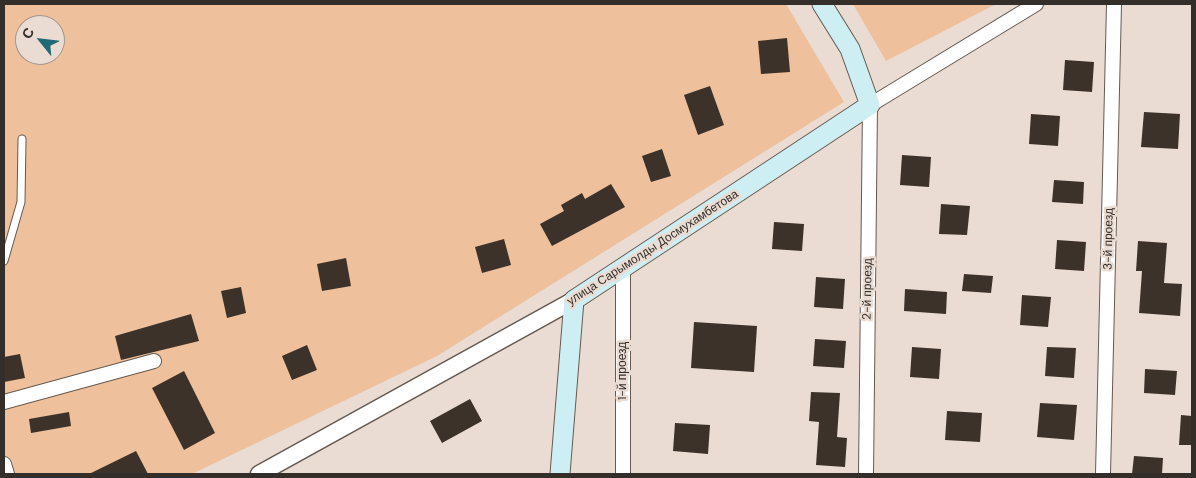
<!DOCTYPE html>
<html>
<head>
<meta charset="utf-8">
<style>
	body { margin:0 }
	#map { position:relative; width:1196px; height:478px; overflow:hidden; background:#eadcd2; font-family:"DM Sans",sans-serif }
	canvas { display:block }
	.frame { position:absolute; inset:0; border:5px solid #332e2a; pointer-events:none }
	.north { position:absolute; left:15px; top:15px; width:50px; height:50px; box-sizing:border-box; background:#eadcd2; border:1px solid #a1968f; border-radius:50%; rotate:299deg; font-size:14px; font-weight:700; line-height:20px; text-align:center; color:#332e2a }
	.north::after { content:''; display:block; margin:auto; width:18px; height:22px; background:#206a75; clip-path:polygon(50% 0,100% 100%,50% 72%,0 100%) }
</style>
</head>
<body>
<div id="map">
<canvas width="1196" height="478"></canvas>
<div class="frame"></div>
<div class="north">С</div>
</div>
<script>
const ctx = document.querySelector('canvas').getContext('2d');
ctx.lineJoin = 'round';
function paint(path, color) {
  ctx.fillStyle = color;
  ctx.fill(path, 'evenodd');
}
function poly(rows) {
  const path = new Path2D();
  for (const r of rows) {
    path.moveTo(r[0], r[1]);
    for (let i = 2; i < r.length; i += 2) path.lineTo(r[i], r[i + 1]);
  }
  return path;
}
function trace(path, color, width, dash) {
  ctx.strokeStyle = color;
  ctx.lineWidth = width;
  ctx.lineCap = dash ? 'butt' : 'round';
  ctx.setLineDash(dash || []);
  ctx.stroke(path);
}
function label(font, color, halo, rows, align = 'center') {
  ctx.font = font + ' "DM Sans",sans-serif';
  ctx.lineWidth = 5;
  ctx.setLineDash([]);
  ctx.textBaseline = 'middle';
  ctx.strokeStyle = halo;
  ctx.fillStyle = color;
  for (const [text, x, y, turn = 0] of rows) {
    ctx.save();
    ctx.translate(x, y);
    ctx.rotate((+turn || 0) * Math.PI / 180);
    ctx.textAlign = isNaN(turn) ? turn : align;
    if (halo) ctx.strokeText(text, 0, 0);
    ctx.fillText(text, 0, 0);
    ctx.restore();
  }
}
paint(poly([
	[4,4,786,4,844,102,437,356,192,474,4,474],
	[25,25,55,25,55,55,25,55],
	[853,4,996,4,886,61]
]), '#eec09b');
paint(poly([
	[787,38,790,72,761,74,758,41],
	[1065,60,1094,62,1092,92,1063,90],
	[710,86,724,125,698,135,684,95],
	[1144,112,1180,114,1178,149,1141,147],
	[1031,114,1060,116,1058,146,1029,144],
	[662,149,671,176,651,182,642,156],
	[902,155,931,157,929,187,900,185],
	[1054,180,1084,182,1083,204,1052,202],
	[611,184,625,207,552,246,540,224,564,211,561,205,582,193,585,199],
	[941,204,970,206,967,235,939,234],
	[774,222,804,224,802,251,772,249],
	[504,239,511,265,482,273,475,247],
	[1057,240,1086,242,1084,271,1055,269],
	[1138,241,1167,243,1164,283,1182,284,1180,316,1139,313,1142,271,1136,271],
	[346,258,351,286,322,291,317,264],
	[964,274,993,276,991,293,962,291],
	[816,277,845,279,843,309,814,307],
	[241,287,246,313,227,318,221,291],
	[905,289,947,292,946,314,904,311],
	[1022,295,1051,297,1048,327,1020,325],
	[191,314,199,341,121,360,115,336],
	[694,322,757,326,754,372,691,368],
	[815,339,846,341,844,368,813,366],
	[307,345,317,370,292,380,282,356],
	[912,347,941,349,939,379,910,377],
	[1047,347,1076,348,1074,378,1045,376],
	[20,354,25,378,4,382,4,357],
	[1145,369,1177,371,1175,395,1144,393],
	[184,371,215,433,184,450,152,388],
	[811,392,840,393,837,437,847,438,845,467,816,465,819,422,809,421],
	[470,399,482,421,442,443,430,421],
	[1040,403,1077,405,1074,440,1037,437],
	[947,411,982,413,980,442,945,440],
	[69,412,71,426,31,433,29,419],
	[1181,415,1192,416,1192,445,1179,445],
	[675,423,710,425,708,454,673,451],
	[136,451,148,474,89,474],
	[1134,456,1163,458,1162,474,1132,474]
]), '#3c322a');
const service = poly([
	[4,261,21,202,22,139]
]);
const minor = poly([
	[623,268,623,474],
	[4,402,154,361],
	[4,464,7,474],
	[866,474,870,105,1036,4],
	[1103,474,1114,4]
]);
const tertiary = poly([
	[259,474,574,300]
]);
const secondary = poly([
	[560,474,574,300,870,105,850,49,822,4]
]);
trace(service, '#655a51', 9);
trace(minor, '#655a51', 16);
trace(tertiary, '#655a51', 19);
trace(secondary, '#655a51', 21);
trace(service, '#fff', 7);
trace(minor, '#fff', 14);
trace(tertiary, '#fff', 16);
trace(secondary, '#cdeef3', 19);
label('12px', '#332e2a', '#eadcd2', [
	["3-й проезд",1109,239,-89],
	["улица Сарымолды Досмухамбетова",653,248,-33],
	["2-й проезд",868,289,-89],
	["1-й проезд",623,371,-90]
]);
</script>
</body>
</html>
